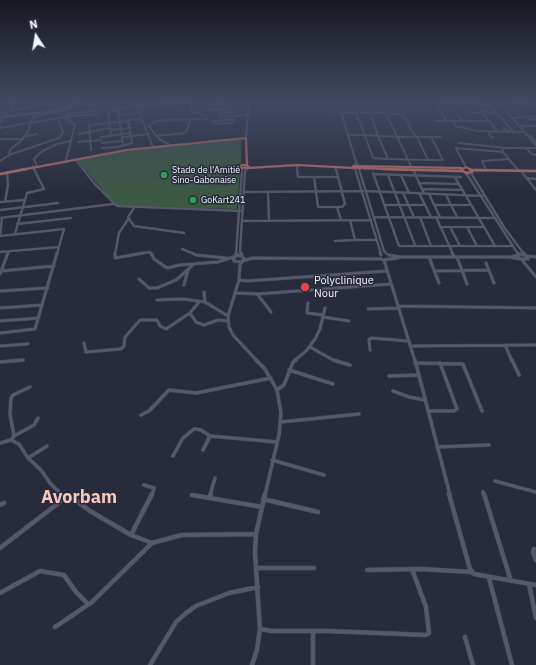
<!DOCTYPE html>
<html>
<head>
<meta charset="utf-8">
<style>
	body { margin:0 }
	#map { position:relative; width:536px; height:665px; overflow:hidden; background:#282b3c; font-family:"IBM Plex Sans",sans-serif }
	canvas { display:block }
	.north { position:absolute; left:16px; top:16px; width:40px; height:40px; -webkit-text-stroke:3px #282b3c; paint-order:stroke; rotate:348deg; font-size:11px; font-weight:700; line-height:16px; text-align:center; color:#f0f3fe }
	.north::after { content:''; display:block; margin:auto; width:14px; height:18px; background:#f0f3fe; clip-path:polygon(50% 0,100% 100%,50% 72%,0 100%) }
</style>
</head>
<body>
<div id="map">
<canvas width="536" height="665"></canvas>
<div class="north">N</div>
</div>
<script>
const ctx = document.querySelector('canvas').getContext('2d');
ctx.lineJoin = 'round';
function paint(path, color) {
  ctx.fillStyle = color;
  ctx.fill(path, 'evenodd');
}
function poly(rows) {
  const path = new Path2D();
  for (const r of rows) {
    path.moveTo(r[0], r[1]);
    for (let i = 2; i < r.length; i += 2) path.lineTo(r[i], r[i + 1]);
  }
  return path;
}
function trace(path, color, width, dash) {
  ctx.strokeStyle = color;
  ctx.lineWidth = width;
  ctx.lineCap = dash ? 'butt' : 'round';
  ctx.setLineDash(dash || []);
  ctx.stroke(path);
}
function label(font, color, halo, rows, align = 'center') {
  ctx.font = font + ' "IBM Plex Sans",sans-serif';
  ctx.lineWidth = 3;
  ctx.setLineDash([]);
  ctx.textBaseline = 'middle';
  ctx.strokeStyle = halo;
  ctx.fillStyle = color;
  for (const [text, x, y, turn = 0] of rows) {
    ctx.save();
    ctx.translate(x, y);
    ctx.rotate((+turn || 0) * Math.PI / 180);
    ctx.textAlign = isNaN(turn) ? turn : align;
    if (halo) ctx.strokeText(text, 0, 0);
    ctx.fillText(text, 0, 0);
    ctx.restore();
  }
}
paint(poly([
	[241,139,241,163,235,165,236,170,240,171,237,209,121,207,115,204,76,159,165,146]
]), '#3c5944');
trace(poly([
	[0,117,63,110,80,102]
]), '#466a90', 2.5);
const minorFar4 = poly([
	[5,102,13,104],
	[30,102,35,107],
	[134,102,132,107,188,102],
	[434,102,446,120],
	[441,102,489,105,514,132],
	[474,102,498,132],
	[498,102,536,145],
	[508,102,536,105],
	[223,103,216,104,221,117,248,115],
	[209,105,216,104],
	[137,106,153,147],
	[208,108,210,110,236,109,233,123,214,124],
	[11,110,35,107],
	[118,110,123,144],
	[331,112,386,113,412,168],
	[341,112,356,162],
	[355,112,365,135,378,136],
	[470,112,482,113],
	[484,112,496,113],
	[0,113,7,114,0,123],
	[219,113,235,112],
	[370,113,378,136],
	[386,113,404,115,411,130,417,137,441,137],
	[7,114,11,110,13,104],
	[66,114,98,110],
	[457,114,462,120],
	[118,115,140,113],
	[514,118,536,116],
	[529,119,536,119],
	[128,120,142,119],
	[453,120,455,126,477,131,524,132],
	[213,121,234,119],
	[436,121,489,121],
	[30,123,33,117,57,112,75,125,66,160],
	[521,126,536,126],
	[0,128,64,117,98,114],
	[503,128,509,131],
	[110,130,131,128],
	[490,131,489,135,493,138],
	[79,134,110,128],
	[347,135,364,135],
	[530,135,536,142],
	[111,136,108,112,132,107],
	[156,136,184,133,187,131,190,120],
	[365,136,373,158,388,159],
	[378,136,417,137,428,160,388,159,378,136],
	[23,137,37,134],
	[101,137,131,133],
	[123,137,148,134],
	[246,138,249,102],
	[0,139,23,139],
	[78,142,101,140],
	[102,143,122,141],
	[458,143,507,148,536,148],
	[170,145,159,139,149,126,154,122,163,120,207,119,205,115,191,111,191,102],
	[456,148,503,152],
	[502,148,503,152,518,170],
	[456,149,466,167],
	[527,149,532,154,536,155],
	[91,150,89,125,128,121,132,143,118,147,102,148],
	[9,154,11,149,22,140,29,130,30,124],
	[75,159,84,170],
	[428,160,443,160,431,137],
	[0,161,9,155,59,138,63,132,58,119],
	[297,165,297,170],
	[355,165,356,162,358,165],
	[33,166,35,170],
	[37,166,34,159,41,152,57,144,70,141],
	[335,166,336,170],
	[355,168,356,170],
	[359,168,360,170],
	[242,170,242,168],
	[246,170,247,168],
	[486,170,482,161,509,159]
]);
const minorFar3 = poly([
	[83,169,94,183,117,206,243,211],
	[297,169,298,177,337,177],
	[355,169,381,254],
	[359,169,384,251,387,254],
	[413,169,419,183],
	[517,169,519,171],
	[521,171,536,190],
	[373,173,399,246,513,246],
	[466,173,518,254],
	[471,173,504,227,524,254],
	[374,174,461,177],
	[388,175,415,245],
	[401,175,409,193],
	[314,177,318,207,342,207,345,204,336,169],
	[455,177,495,246],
	[527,178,536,179],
	[422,189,463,190],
	[366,191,484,196],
	[244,192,363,191],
	[268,192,269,220],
	[403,193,414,217],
	[419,193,431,217],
	[424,193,419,183,458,184],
	[429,194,440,217],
	[446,195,457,217],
	[0,202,24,200],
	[5,202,8,185,7,172],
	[385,205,425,205],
	[434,205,471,205],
	[337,207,341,220],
	[134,208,128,217,134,226,184,233],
	[0,210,58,203],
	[374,217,495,218],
	[420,217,431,246],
	[436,217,453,254],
	[0,218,113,204],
	[350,220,355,240,377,240],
	[242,221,371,220],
	[17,224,71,218],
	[440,227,483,227],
	[450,227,460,246],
	[467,227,477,246],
	[15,234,27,193,44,189,34,169],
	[0,236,64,229,57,254],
	[0,236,2,218],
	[335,241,355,240],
	[182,249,194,254],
	[0,252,59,247],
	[7,254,8,252],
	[115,254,119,233,129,218],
	[137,254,150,252,151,254],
	[236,254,242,169],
	[241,254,240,252,245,171,247,169]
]);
const minorFar2 = poly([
	[115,253,115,258,143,253],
	[151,253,154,259,167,268,180,265,218,262,233,257],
	[192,253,196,255,226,258],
	[241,253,242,255],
	[380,253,381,255],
	[452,253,454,257],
	[518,253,519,255],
	[524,253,525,255],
	[521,254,526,256,528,259,520,259,518,255,521,254],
	[236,255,236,253],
	[238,255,244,258,244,260,240,262,234,261,233,258,238,255],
	[389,255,400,257,509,257,520,259],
	[527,256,536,257],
	[429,257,439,283],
	[457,257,467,284],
	[512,257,518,255],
	[383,260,398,258],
	[384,260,415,361],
	[522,260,536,277],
	[243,261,240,265,239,280,228,316,229,327,233,335,257,361],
	[243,261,252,258,381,259],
	[486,263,494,283],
	[1,271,54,266],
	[434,271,489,270],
	[0,274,8,253],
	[139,279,149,288,157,288,176,280,193,265],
	[239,280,247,281,387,271],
	[184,285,188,270],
	[0,291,48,288],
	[204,292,205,302,228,316],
	[235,293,258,294,391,284],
	[258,295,271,312],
	[157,300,183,299,205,302],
	[308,303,307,313,323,315],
	[398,306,536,308],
	[0,308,42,305],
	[368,309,399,308],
	[190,313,196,322,204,325,218,320,227,321],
	[323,317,349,321],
	[0,321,39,318],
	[0,333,35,329,57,253],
	[84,343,86,352,121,349,124,346,125,337,140,320,157,320,160,326,166,329,190,313,199,302],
	[505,345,512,361],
	[0,346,28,344],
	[410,346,536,345],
	[310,347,335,361],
	[370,350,369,340,371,338,408,341],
	[14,361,23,360],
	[294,361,307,350,315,339,320,329,325,308]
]);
const minorFar1 = poly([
	[256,360,265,369,277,390,281,413,279,435,265,495],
	[333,360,350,365],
	[415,360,450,495],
	[512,360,519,375],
	[0,362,23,360],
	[415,363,463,364,482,411],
	[289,370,333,384],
	[389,376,419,375],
	[277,390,284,385,293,362,296,360],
	[393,391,409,397,425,400],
	[428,411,454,411,457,409,440,363],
	[141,415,149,411,169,390,196,393,271,378],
	[281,422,359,414],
	[14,436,34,425,38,418],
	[11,440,14,436,10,414,11,398,13,395,30,387],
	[0,443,11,440,19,444,28,458,41,470,50,483,62,495],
	[437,447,489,445],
	[203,450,210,436],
	[173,456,183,438,194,429,201,430,210,436,277,442],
	[28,458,47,446],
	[272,460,324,475],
	[495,481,536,492],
	[144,485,154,488,152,495],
	[483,492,484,495],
	[192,495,196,495],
	[210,495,215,478]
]);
const minor = poly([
	[61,494,65,498,74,499,90,511,131,535,152,543,182,535,256,534],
	[449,494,470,569,474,574,536,585],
	[484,494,511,581],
	[192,495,262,507],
	[210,497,211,494],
	[263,499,318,512],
	[0,505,4,503],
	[131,535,152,494],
	[0,548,65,498],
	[534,549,533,552,536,560],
	[257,568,314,568],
	[367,570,420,569,472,572],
	[489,578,512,665],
	[529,584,536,618],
	[0,593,40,571,64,575,76,592,88,604],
	[55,627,92,602,152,543],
	[260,629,273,631,328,631,426,635,429,633,426,607,412,569],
	[313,632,313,665],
	[465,637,473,665],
	[150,665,176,622,186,613,196,606,229,593,258,587],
	[252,665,257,650,260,629,255,553,256,534,265,494]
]);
const majorFar1 = poly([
	[242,165,246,165,249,167,242,168,240,167,242,165],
	[248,168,297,165,354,168],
	[21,170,127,150,246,138,247,165],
	[418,170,357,168,353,166,461,168],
	[461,170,466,167,471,170]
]);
const major = poly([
	[383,169,462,171],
	[462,169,461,170,466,173,472,172,470,169],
	[472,170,536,171],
	[0,174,26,169]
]);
trace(minorFar4, '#474958', 2);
trace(minorFar3, '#474958', 2.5);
trace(minorFar2, '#474958', 3.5);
trace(minorFar1, '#474958', 4);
trace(minor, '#474958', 5);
trace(majorFar1, '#474958', 2.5);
trace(major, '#474958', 3);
trace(minorFar4, '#55586c', 1.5);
trace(minorFar3, '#55586c', 2);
trace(minorFar2, '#55586c', 2.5);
trace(minorFar1, '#55586c', 3);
trace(minor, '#55586c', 4);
trace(majorFar1, '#ba6b64', 2);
trace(major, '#ba6b64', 2.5);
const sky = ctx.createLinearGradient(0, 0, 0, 196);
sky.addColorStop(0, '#161821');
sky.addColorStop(0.52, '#424a61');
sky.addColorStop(1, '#424a6100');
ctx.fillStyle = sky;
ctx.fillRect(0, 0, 536, 196);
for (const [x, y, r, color] of [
	[164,175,4,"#2e9e5b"],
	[193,200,4,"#2e9e5b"],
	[305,287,5,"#e0444e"]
]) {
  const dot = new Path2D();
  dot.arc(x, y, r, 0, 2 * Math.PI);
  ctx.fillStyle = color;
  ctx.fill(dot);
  trace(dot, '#282b3c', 1.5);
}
label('9px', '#f0f3fe', '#282b3c', [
	["Stade de l’Amitié",172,170],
	["Sino-Gabonaise",172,180],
	["GoKart241",201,200]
], 'left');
label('11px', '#f0f3fe', '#282b3c', [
	["Polyclinique",314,281],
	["Nour",314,294]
], 'left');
label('bold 18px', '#f9c6be', '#282b3c', [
	["Avorbam",79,498]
]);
</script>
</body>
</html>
